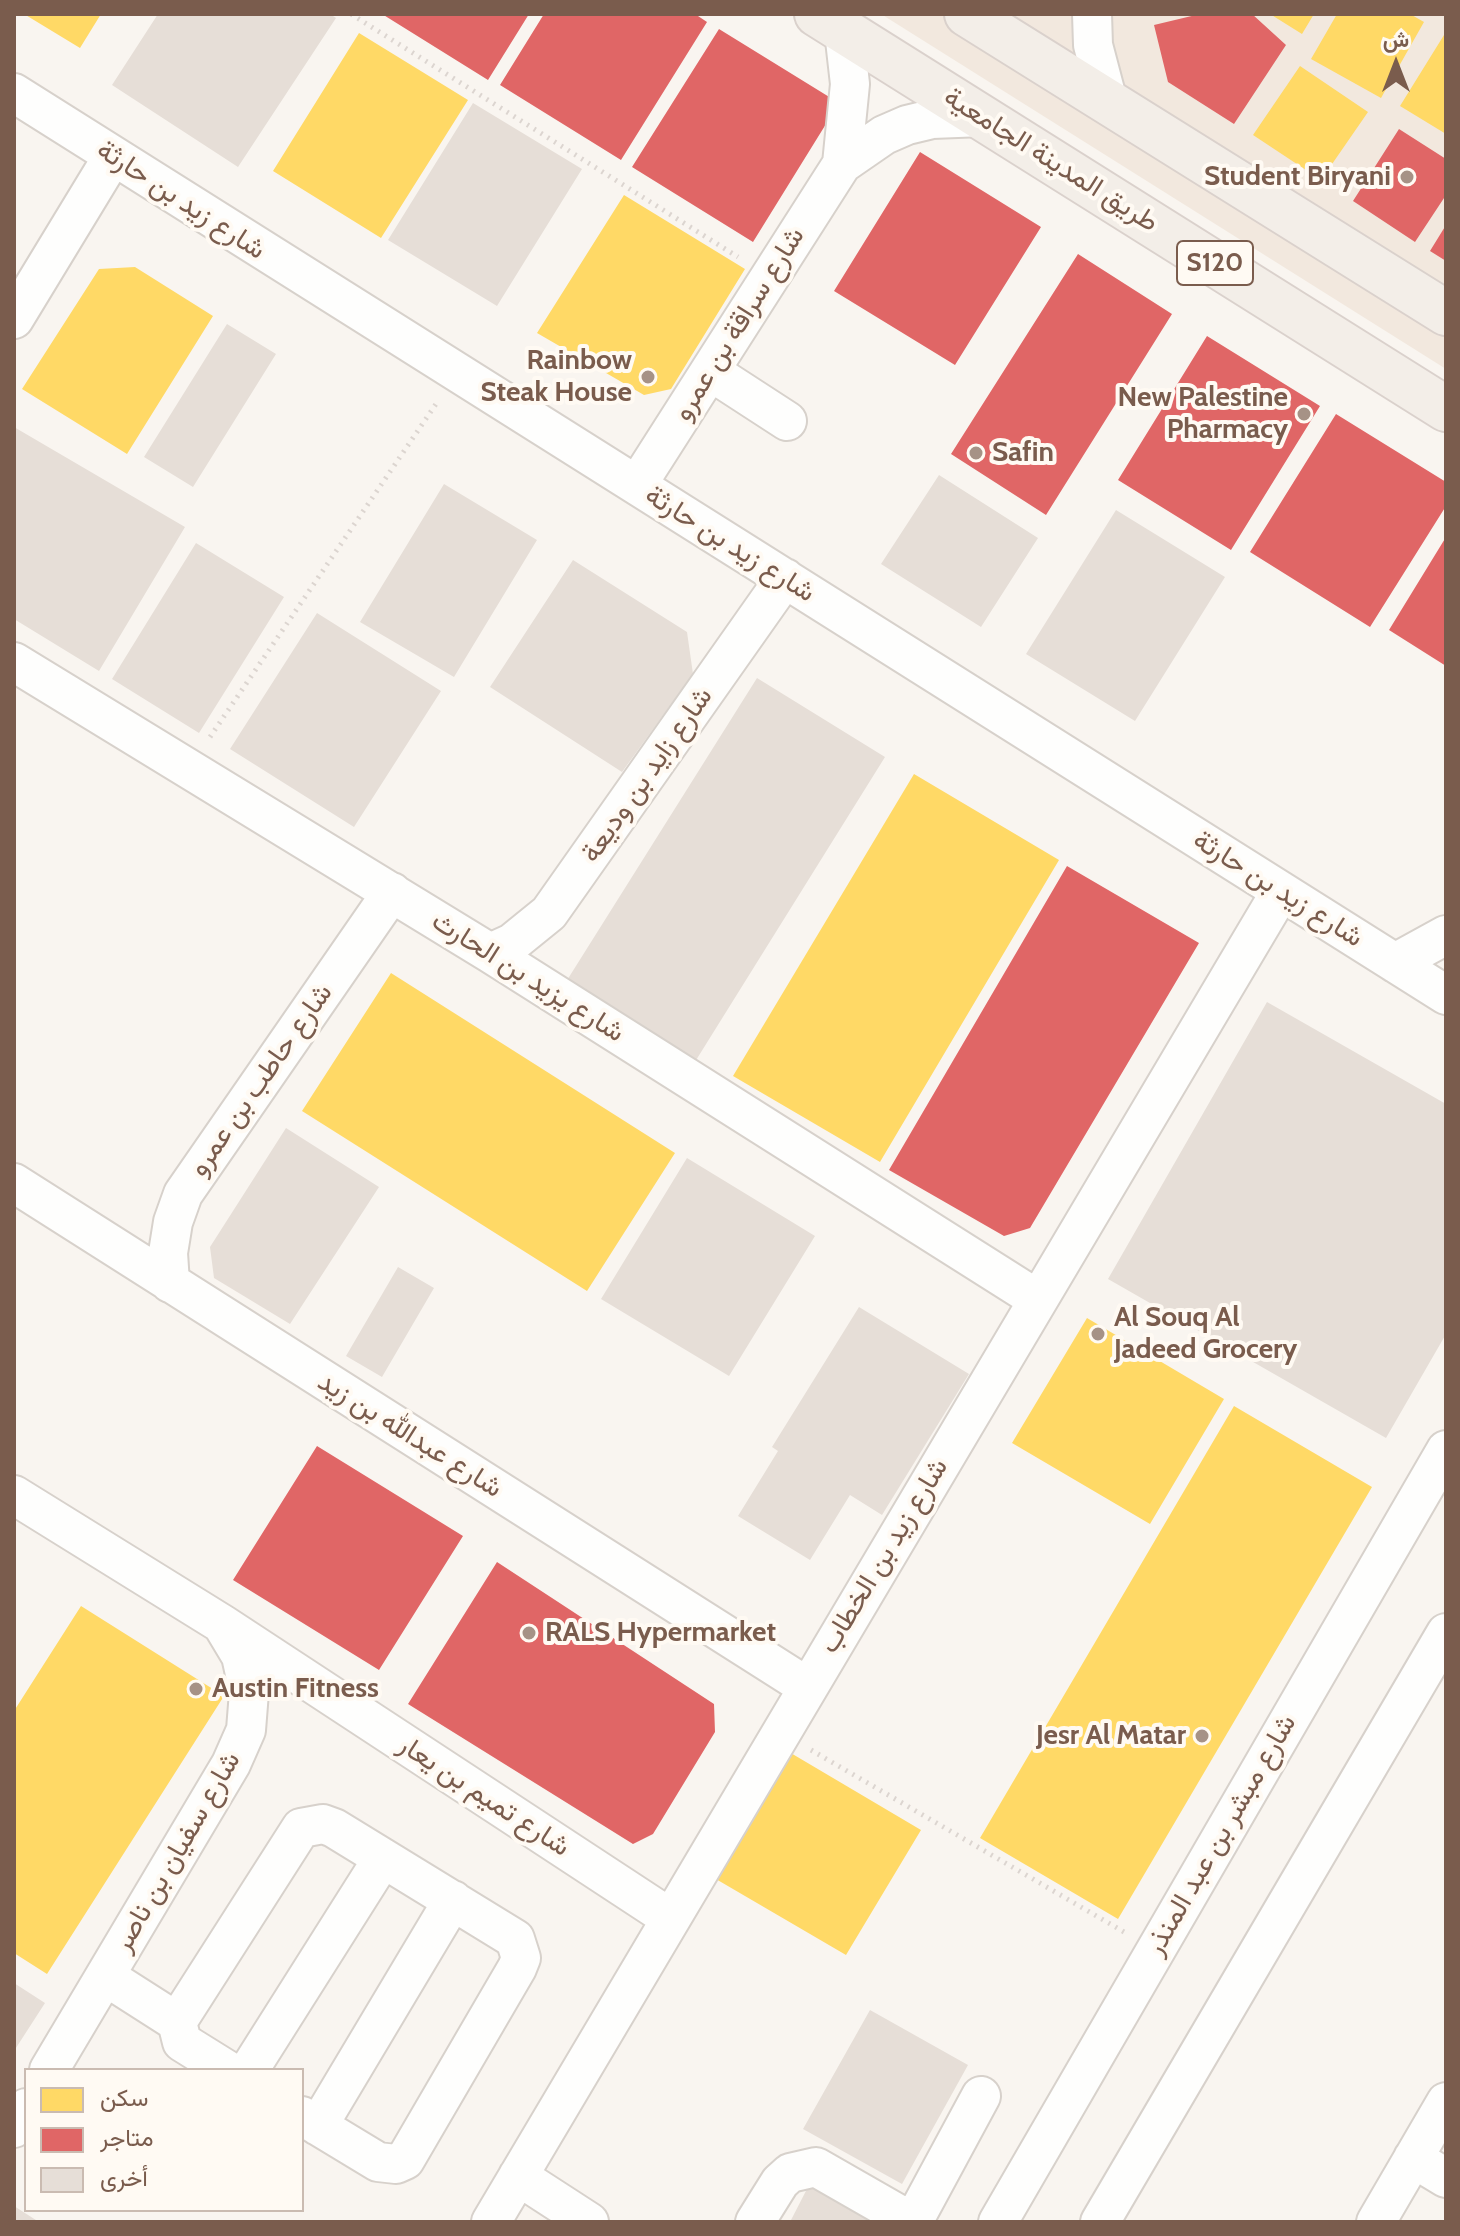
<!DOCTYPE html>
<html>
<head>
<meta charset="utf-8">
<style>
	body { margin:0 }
	#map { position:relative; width:1460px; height:2236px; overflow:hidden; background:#f9f5f0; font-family:Cabin,Vazirmatn,sans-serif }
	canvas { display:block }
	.frame { position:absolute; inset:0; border:16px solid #7a5c4d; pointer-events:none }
	.legend { position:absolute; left:24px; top:2068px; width:280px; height:144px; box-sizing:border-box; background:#fffaf3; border:2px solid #cabbb1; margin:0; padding:10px 14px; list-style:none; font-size:24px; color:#7a5c4d }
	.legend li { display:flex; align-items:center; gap:16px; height:40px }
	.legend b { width:40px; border:2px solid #cabbb1 }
	.north { position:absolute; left:1356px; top:24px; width:80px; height:80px; -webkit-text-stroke:6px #fffaf3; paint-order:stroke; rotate:0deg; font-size:22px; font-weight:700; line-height:32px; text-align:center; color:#7a5c4d }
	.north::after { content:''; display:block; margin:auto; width:28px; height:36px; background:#7a5c4d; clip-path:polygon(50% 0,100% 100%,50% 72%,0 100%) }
</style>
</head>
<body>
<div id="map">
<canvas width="1460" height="2236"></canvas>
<div class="frame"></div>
<ul class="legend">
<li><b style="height:22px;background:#ffd966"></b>سكن</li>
<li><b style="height:22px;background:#e06666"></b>متاجر</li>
<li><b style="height:22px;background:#e6ded7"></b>أخرى</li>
</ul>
<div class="north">ش</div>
</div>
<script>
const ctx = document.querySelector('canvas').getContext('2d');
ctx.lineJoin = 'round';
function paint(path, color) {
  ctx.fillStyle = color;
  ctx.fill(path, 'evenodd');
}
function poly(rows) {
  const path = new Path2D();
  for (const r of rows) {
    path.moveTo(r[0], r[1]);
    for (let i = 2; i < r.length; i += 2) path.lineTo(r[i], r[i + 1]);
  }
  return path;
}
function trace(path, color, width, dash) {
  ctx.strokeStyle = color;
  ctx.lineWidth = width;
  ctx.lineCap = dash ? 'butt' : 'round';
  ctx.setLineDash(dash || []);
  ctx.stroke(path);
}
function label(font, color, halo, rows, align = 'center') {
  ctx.font = font + ' Cabin,Vazirmatn,sans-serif';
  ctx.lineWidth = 8;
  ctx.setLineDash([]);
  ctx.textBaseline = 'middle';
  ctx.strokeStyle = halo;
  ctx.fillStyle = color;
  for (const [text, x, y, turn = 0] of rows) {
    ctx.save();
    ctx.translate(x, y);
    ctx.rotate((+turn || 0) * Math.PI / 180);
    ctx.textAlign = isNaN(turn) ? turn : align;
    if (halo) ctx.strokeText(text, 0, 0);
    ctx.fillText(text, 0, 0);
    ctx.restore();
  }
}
paint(poly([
	[881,14,1446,14,1446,369]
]), '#f2e8de');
paint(poly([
	[24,14,101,14,80,48],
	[1270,14,1314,14,1302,34],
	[1337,14,1410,14,1424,22,1381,98,1311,59],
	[359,33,468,100,381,238,273,171],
	[1444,35,1446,37,1446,134,1400,106],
	[1300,66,1368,112,1321,180,1253,135],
	[624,195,745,269,671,389,644,395,537,333],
	[135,267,213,316,127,454,22,389,99,269],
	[914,774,1059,860,880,1162,733,1076],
	[391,973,675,1153,587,1291,302,1111],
	[1087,1318,1224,1399,1150,1524,1012,1443],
	[1234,1406,1372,1487,1118,1919,980,1838],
	[81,1606,224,1696,47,1974,14,1953,14,1711],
	[784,1749,921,1830,846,1955,709,1875]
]), '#ffd966');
paint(poly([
	[382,14,529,14,488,80],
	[544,14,695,14,707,22,621,160,500,85],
	[1200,14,1252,14,1286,45,1234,124,1168,82,1154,25],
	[719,29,839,103,753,242,632,167],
	[1399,129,1446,159,1446,195,1415,242,1353,201],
	[920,152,1041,227,955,365,834,291],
	[1446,225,1446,261,1430,251],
	[1078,254,1172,314,1046,515,951,454],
	[1207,336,1320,406,1231,550,1118,480],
	[1336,414,1446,482,1446,506,1370,627,1250,552],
	[1446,537,1446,666,1389,630],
	[1067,866,1199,943,1030,1228,1004,1236,889,1170],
	[317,1446,463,1536,379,1670,233,1580],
	[497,1562,714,1704,715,1732,653,1834,633,1844,408,1704]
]), '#e06666');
paint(poly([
	[158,14,330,14,336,18,238,167,112,85],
	[473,103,582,169,497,306,388,240],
	[227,324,276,354,193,487,144,457],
	[14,427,185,527,99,671,14,619],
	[939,475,1038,538,981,627,881,564],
	[444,484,537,540,454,677,360,622],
	[1116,510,1225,577,1135,721,1026,654],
	[196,543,284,597,199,733,112,679],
	[573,560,687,632,693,674,622,772,490,687],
	[317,613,441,691,354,827,230,749],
	[757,678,885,757,693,1065,564,985],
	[1267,1002,1446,1104,1446,1334,1386,1438,1108,1279],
	[286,1128,379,1187,290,1324,214,1278,210,1247],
	[687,1158,815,1236,729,1376,601,1299],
	[398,1267,434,1288,382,1377,346,1356],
	[859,1307,969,1374,882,1515,850,1495,810,1560,738,1516,778,1451,772,1447],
	[14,1983,45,2003,14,2051],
	[870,2010,968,2065,902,2184,803,2129],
	[809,2185,879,2222,790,2222],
	[14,2206,39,2222,14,2222]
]), '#e6ded7');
const minor = poly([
	[1092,14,1093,45,1108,102],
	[14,93,1446,995],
	[842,164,850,84,844,31],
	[14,319,113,156],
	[710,371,787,421],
	[637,485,842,164,884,135,907,125,932,119,983,117],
	[14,662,490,953,1037,1299],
	[490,953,512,943,549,913,785,578],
	[1395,963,1446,935],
	[14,1183,806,1686],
	[170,1283,168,1253,173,1222,183,1194,392,892],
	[14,1495,222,1624,670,1918],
	[105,1976,177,2022],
	[49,2070,231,1764,246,1730,249,1692,241,1656,223,1626],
	[227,2070,182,2042,177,2022,301,1828,323,1824,334,1828,515,1939,521,1958,517,1968,405,2160,396,2164,378,2162,302,2116],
	[249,2070,383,1858],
	[318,2126,453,1900],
	[14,2128,26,2108],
	[1413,2158,1446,2178],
	[518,2176,589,2222],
	[491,2222,1281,891],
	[755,2222,780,2182,790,2173,816,2167,912,2222],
	[913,2222,981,2096],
	[998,2222,1446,1450],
	[1100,2222,1446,1633],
	[1376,2222,1446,2102]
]);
const major = poly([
	[817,14,1446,409],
	[967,14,1446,313]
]);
trace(minor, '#d7d1cb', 42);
trace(major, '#dad1cc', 48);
trace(poly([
	[351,14,738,257],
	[210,737,438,401],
	[811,1750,1124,1932]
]), '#dcd5d0', 5, [2, 6]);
trace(minor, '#fefefd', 38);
trace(major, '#f3eee8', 44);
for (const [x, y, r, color] of [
	[1407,177,8,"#a69286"],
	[648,377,8,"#a69286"],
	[1304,414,8,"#a69286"],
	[976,453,8,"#a69286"],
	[1098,1334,8,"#a69286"],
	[529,1633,8,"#a69286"],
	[196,1689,8,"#a69286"],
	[1202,1736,8,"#a69286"]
]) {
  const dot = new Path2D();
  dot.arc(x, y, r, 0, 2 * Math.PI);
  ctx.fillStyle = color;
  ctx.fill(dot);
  trace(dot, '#fffaf3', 3);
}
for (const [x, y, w] of [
	[1215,263,76]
]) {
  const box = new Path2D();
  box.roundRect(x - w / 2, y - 22, w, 44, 6);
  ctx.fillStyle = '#fffaf3';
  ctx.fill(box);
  trace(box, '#7a5c4d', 2);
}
label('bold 26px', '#7a5c4d', null, [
	["S120",1215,263]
]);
label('28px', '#7a5c4d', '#fffaf3', [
	["طريق المدينة الجامعية",1051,160,32],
	["شارع زيد بن حارثة",181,200,33],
	["شارع سراقة بن عمرو",739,324,-58],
	["شارع زيد بن حارثة",730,544,32],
	["شارع زايد بن وديعة",647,775,-55],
	["شارع زيد بن حارثة",1278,889,32],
	["شارع يزيد بن الحارث",528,977,32],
	["شارع حاطب بن عمرو",261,1080,-55],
	["شارع عبدالله بن زيد",410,1435,32],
	["شارع زيد بن الخطاب",884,1556,-59],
	["شارع تميم بن يعار",484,1796,33],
	["شارع مبشر بن عبد المنذر",1221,1835,-60],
	["شارع سفيان بن ناصر",177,1852,-60]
]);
label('bold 28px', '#7a5c4d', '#fffaf3', [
	["Student Biryani",1391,177],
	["Rainbow",632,361],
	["Steak House",632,393],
	["New Palestine",1288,398],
	["Pharmacy",1288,430],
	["Safin",992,453,"left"],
	["Al Souq Al",1114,1318,"left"],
	["Jadeed Grocery",1114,1350,"left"],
	["RALS Hypermarket",545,1633,"left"],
	["Austin Fitness",212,1689,"left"],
	["Jesr Al Matar",1186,1736]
], 'right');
</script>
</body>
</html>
